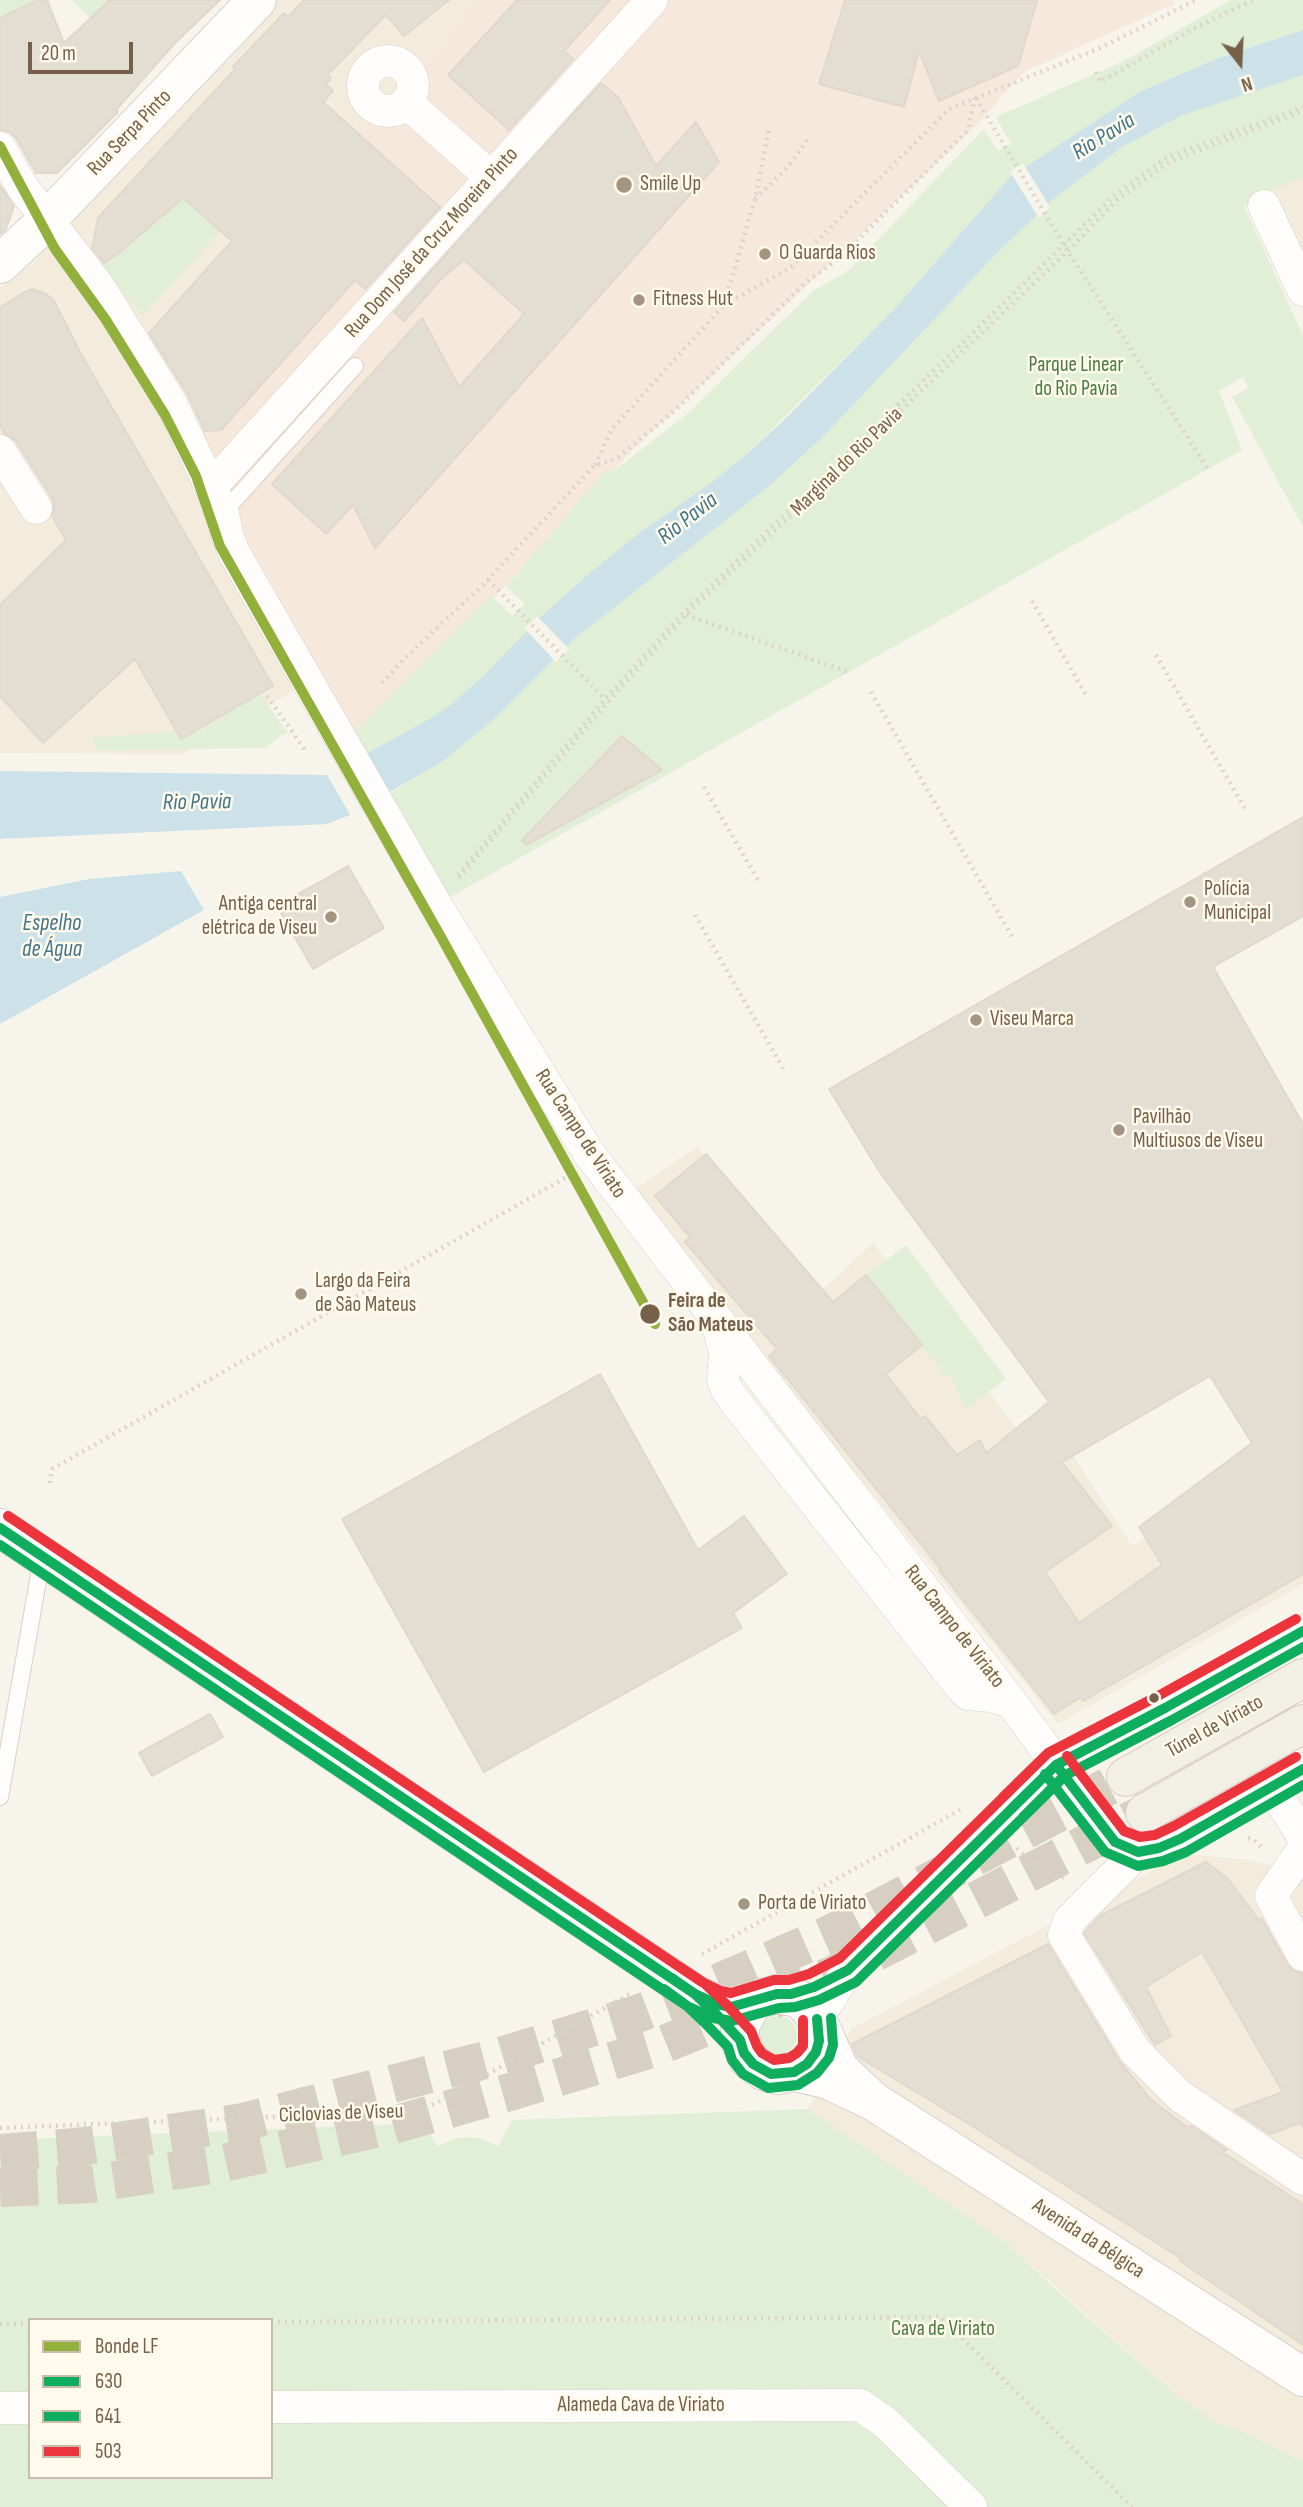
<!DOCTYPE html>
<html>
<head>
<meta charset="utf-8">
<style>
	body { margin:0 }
	#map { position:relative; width:1303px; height:2507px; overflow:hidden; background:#f7f4eb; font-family:"Sofia Sans Condensed",sans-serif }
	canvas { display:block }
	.legend { position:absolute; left:28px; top:2318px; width:245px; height:161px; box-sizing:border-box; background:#fffaec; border:2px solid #c9bcab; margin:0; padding:9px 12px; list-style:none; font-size:21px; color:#776049 }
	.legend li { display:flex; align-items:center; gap:14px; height:35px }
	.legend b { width:35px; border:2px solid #c9bcab }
	.north { position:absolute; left:1205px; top:28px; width:70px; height:70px; -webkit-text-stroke:5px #fffaec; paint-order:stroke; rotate:162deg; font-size:19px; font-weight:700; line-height:28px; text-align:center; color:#776049 }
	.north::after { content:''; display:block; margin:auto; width:24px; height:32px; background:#776049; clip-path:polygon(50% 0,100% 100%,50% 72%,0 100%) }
	.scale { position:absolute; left:28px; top:42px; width:105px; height:32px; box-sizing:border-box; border:4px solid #776049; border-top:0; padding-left:9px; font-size:21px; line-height:24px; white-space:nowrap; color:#776049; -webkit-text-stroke:5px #fffaec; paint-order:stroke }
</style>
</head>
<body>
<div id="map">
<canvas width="1303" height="2507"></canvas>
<ul class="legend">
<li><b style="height:9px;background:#92b03c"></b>Bonde LF</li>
<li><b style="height:9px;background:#0fad5e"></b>630</li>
<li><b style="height:9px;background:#0fad5e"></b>641</li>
<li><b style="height:9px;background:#ec343c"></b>503</li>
</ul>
<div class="north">N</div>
<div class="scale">20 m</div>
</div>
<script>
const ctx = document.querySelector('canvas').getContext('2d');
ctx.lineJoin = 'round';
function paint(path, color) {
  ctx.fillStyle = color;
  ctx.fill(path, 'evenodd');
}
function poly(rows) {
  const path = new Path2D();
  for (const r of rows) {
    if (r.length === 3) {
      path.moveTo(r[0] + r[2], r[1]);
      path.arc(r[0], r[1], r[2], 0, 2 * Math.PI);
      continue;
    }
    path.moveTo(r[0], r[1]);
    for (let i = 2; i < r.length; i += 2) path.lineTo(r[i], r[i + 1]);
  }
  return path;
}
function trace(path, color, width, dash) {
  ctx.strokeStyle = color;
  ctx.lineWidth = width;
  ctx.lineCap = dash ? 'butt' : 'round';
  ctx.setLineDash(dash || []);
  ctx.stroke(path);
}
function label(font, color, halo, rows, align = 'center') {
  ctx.font = font + ' "Sofia Sans Condensed",sans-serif';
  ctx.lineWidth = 5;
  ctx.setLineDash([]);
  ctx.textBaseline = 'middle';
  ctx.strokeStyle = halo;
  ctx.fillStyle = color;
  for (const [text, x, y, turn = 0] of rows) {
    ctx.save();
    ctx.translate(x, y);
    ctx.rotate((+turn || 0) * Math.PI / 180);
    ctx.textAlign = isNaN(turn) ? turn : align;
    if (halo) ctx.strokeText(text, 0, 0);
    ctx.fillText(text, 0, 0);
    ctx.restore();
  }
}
paint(poly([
	[271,0,479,0,431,52,147,348,320,676,182,754,0,753,0,288,38,259,61,220],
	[1303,170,1303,278,1260,186],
	[697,1147,821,1291,873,1243,1030,1445,1053,1424,1132,1546,1303,1444,1303,1584,1058,1724,630,1193],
	[1184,1854,1250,1860,1303,1873,1303,2462,1241,2431,1217,2424,1182,2400,1010,2246,808,2109,851,2029]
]), '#f3ebdb');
paint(poly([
	[479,0,1173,0,1174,4,1024,72,977,125,633,450,438,657,364,745,320,676,147,348,431,53]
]), '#f6e8db');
paint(poly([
	[0,0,38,0,24,7,33,21,0,30],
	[72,0,110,0,90,18],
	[1231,0,1303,0,1303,30,1221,57,1139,92,1010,177,897,306,747,454,711,483,639,533,591,572,481,678,449,706,424,722,367,753,354,733,491,596,512,616,525,604,506,586,605,471,615,470,686,415,813,291,848,271,984,129,998,151,1011,144,996,117,1122,62],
	[1303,75,1303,177,1253,197,1255,201,1244,206,1303,336,1303,527,1232,397,1248,388,1243,377,1219,391,1242,450,445,900,390,793,442,762,491,722,573,640,797,461,823,437,999,251,1057,195,1122,147,1183,115],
	[183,197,221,231,142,316,118,285,110,286,97,268,121,252],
	[259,694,288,733,281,735,266,748,99,750,96,748,93,737,177,732,181,739],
	[906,1245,1006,1379,965,1409,951,1376,947,1378,866,1275],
	[778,2035,19],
	[808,2109,1010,2246,1054,2288,1182,2400,1217,2424,1241,2431,1303,2462,1303,2507,0,2507,0,2140,424,2123,438,2147,452,2139,468,2137,484,2139,498,2147,512,2120],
	[30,2320,271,2320,271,2477,30,2477]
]), '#e0efd5');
paint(poly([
	[1303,30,1303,75,1183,115,1122,147,1056,197,999,251,823,437,769,486,573,640,491,722,442,762,350,815,327,824,0,839,0,771,327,775,424,722,449,706,481,678,546,612,591,572,639,533,711,483,747,454,786,418,897,306,1010,177,1139,92,1221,57],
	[181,871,204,910,0,1024,0,897,89,879]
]), '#cce2e8');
paint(poly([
	[1023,163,1050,207,1039,218,1010,172],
	[537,616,569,649,556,662,525,629],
	[342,766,392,796,352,818,327,775]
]), '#f7f4eb');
const building = poly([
	[38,0,47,0,64,43,110,0,220,0,174,44,116,110,118,112,57,173,36,173,16,138,9,132,0,130,0,18,38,0],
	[304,0,449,0,404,36,386,15,327,75,331,78,326,84,333,91,323,102,440,207,365,289,355,280,221,430,205,431,187,393,149,333,232,241,183,198,120,252,104,263,92,248,98,218,235,69,233,67,284,13,288,17,304,0],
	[517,0,610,0,564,51,573,59,509,130,448,75,517,0],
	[845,0,1037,0,1018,66,939,101,919,51,904,107,819,84,845,0],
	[601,83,618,97,656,166,696,122,719,162,375,548,353,505,326,534,272,484,422,318,459,387,524,314,464,260,443,277,404,321,394,312,601,83],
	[0,185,14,206,6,229,0,234,0,185],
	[33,289,46,294,54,301,81,354,273,686,181,739,135,659,43,743,0,696,0,605,66,540,52,516,54,507,52,498,16,441,5,434,0,425,0,308,23,293,33,289],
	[622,736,662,770,526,845,522,840,622,736],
	[1303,817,1303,916,1213,967,1303,1124,1303,1574,1083,1701,1081,1697,1054,1714,939,1570,941,1569,769,1356,777,1349,685,1242,690,1237,655,1196,706,1154,833,1302,866,1275,922,1345,886,1374,921,1419,925,1416,957,1455,980,1440,986,1453,1049,1402,879,1171,829,1089,1303,817],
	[1210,1376,1252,1443,1139,1527,1162,1565,1079,1623,1045,1572,1112,1526,1062,1462,1210,1376],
	[348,866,384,928,313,969,277,906,348,866],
	[600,1374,698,1550,744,1516,787,1574,733,1613,742,1628,484,1772,342,1519,600,1374],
	[210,1714,223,1737,152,1776,139,1753,210,1714],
	[1206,1862,1228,1879,1259,1920,1262,1919,1287,1964,1294,1971,1303,1973,1303,2127,1300,2123,1270,2134,1234,2110,1283,2092,1202,1952,1146,1987,1171,2036,1155,2045,1084,1933,1101,1915,1206,1862],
	[1048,1944,1120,2062,1150,2099,1187,2127,1192,2126,1227,2150,1222,2152,1303,2204,1303,2345,1180,2261,1182,2259,969,2124,857,2056,852,2044,1048,1944]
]);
paint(building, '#e4ddd2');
trace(building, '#e0d8cd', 2);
trace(poly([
	[0,2153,85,2146,243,2122,497,2057,637,2014,715,1984,830,1934,1126,1777],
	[0,2188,90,2184,218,2164,393,2125,513,2091,655,2048,830,1976,1145,1813]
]), '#d7cfc2', 38, [38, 19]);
const lane = poly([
	[223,513,355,366],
	[0,1797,42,1558]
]);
const street = poly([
	[388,86,25],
	[407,103,492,178],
	[0,148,23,188,99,287,171,403,223,513,227,535,234,553,436,905,588,1152,1011,1702,1115,1842,1138,1852,1159,1848,1180,1839,1303,1769],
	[1264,206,1303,290],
	[0,451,36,508],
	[212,486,652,0],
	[718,1325,725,1353,723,1380,727,1390,737,1404,961,1687,968,1694,991,1696,1011,1702],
	[1272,1786,1303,1837],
	[1303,1849,1271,1896,1303,1955],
	[1138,1852,1069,1921,1064,1935,1135,2051,1180,2096,1303,2179],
	[817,2019,848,1970,1056,1765,1165,1708,1303,1631],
	[271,2407,860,2405,886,2423,971,2507],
	[0,2408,30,2408]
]);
const secondary = poly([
	[0,264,42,225,257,0],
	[0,1528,695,1994,717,2004,731,2007,777,1994,794,1997,804,2002,817,2019,839,2069,873,2101],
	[763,1997,752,2004,740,2025,740,2040,748,2059,763,2071,779,2075,801,2069,812,2058],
	[794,2072,826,2079,873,2101,1303,2377]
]);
const primary = poly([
	[1126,1777,1303,1678],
	[1145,1813,1303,1724]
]);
trace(lane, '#d6d1c9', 18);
trace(street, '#d6d1c9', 33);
trace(secondary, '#d7d1c9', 40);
trace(primary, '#d6cfc6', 40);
trace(poly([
	[1096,72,1100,82,1195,28,1253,0],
	[976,98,1057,234,1208,469],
	[755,199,786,169,808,139],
	[724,305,790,268,949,109,1100,48,1196,0],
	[595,465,611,430,724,305,755,199,769,129],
	[488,580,605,699],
	[1032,601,1086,695],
	[686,615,849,672],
	[1156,655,1245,809],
	[382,683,407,656,484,584,594,466,617,458,674,411,805,283,841,257,968,130,975,97],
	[871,692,1014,940],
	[267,696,307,753],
	[704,787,758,880],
	[458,875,605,699,683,613,1115,195,1167,157,1303,107],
	[459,878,608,702,686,615,1069,250,1118,199,1171,161,1303,111],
	[695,915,784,1070],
	[50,1483,52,1469,565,1178],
	[1248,1838,1253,1839,1263,1849],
	[1017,1848,1037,1869,1064,1878],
	[702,1954,960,1810],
	[0,2128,422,2111,630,1994],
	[271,2322,941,2317,1132,2507],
	[0,2324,30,2323]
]), '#dad4cd', 4.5, [2, 5]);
trace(lane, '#fefdfc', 16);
trace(street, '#fefdfc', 32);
trace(secondary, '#fefdfc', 38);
trace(primary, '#f2efe5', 38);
trace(poly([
	[0,1528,695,1994,717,2004,731,2007,777,1994,791,1994,814,1987,848,1970,1056,1765],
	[1056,1765,1115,1842,1138,1852,1159,1848,1180,1839,1303,1769],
	[1013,1807,1056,1765,1165,1708,1303,1631],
	[672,1978,695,1994,715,2013,740,2040,744,2053,753,2064,771,2074,794,2072,807,2064,816,2052,819,2041,817,2019]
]), '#0fad5e', 10);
trace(poly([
	[0,1545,687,2006,714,2018,732,2021,779,2008,795,2007,819,2000,856,1982,1066,1775],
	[1045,1774,1105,1852,1138,1866,1163,1861,1186,1852,1303,1785],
	[1023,1817,1064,1776,1172,1720,1303,1647],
	[664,1989,686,2005,705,2023,728,2047,732,2060,743,2074,768,2088,798,2085,817,2073,829,2058,833,2045,831,2018]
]), '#0fad5e', 10);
trace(poly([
	[8,1516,702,1982,721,1991,731,1993,774,1980,789,1980,809,1974,840,1958,1046,1755],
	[1067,1756,1124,1831,1140,1837,1155,1835,1174,1826,1296,1757],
	[1003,1797,1048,1753,1158,1696,1296,1619],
	[680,1967,704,1983,725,2003,751,2031,757,2046,762,2053,774,2060,789,2058,797,2053,803,2046,803,2020]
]), '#ec343c', 10);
trace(poly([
	[0,146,55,249,106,320,165,415,196,476,220,546,441,937,655,1324]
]), '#92b03c', 10);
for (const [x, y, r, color] of [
	[624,185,9,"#a49482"],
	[765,254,7,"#a49482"],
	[639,300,7,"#a49482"],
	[1190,902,7,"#a49482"],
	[331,917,7,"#a49482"],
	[976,1020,7,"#a49482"],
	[1119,1130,7,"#a49482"],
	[301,1294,7,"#a49482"],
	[650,1314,11,"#776049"],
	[1154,1698,6,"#776049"],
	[744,1904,7,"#a49482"]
]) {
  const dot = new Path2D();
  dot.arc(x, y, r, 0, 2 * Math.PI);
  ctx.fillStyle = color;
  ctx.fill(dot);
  trace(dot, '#fffaec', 2.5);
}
label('21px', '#776049', '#fffaec', [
	["Rua Serpa Pinto",130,133,-46],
	["Rua Dom José da Cruz Moreira Pinto",432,243,-48],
	["Marginal do Rio Pavia",847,462,-44],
	["Rua Campo de Viriato",580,1134,57],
	["Rua Campo de Viriato",954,1627,52],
	["Túnel de Viriato",1215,1727,-29],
	["Ciclovias de Viseu",341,2114,-2],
	["Avenida da Bélgica",1088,2239,33],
	["Alameda Cava de Viriato",641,2406]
]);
label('21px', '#776049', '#fffaec', [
	["Smile Up",640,185],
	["O Guarda Rios",779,254],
	["Fitness Hut",653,300],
	["Polícia",1204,890],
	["Municipal",1204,914],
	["Antiga central",317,905,"right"],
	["elétrica de Viseu",317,929,"right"],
	["Viseu Marca",990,1020],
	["Pavilhão",1133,1118],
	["Multiusos de Viseu",1133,1142],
	["Largo da Feira",315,1282],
	["de São Mateus",315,1306],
	["Porta de Viriato",758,1904]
], 'left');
label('21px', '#4a7d41', '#fffaec', [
	["Parque Linear",1076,366],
	["do Rio Pavia",1076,390],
	["Cava de Viriato",943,2330]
]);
label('bold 21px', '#776049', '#fffaec', [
	["Feira de",668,1302],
	["São Mateus",668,1326]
], 'left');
label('italic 23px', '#41758b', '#fffaec', [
	["Rio Pavia",1104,137,-32],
	["Rio Pavia",688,519,-38],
	["Rio Pavia",197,803,-1],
	["Espelho",52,924],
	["de Água",52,950]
]);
</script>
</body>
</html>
